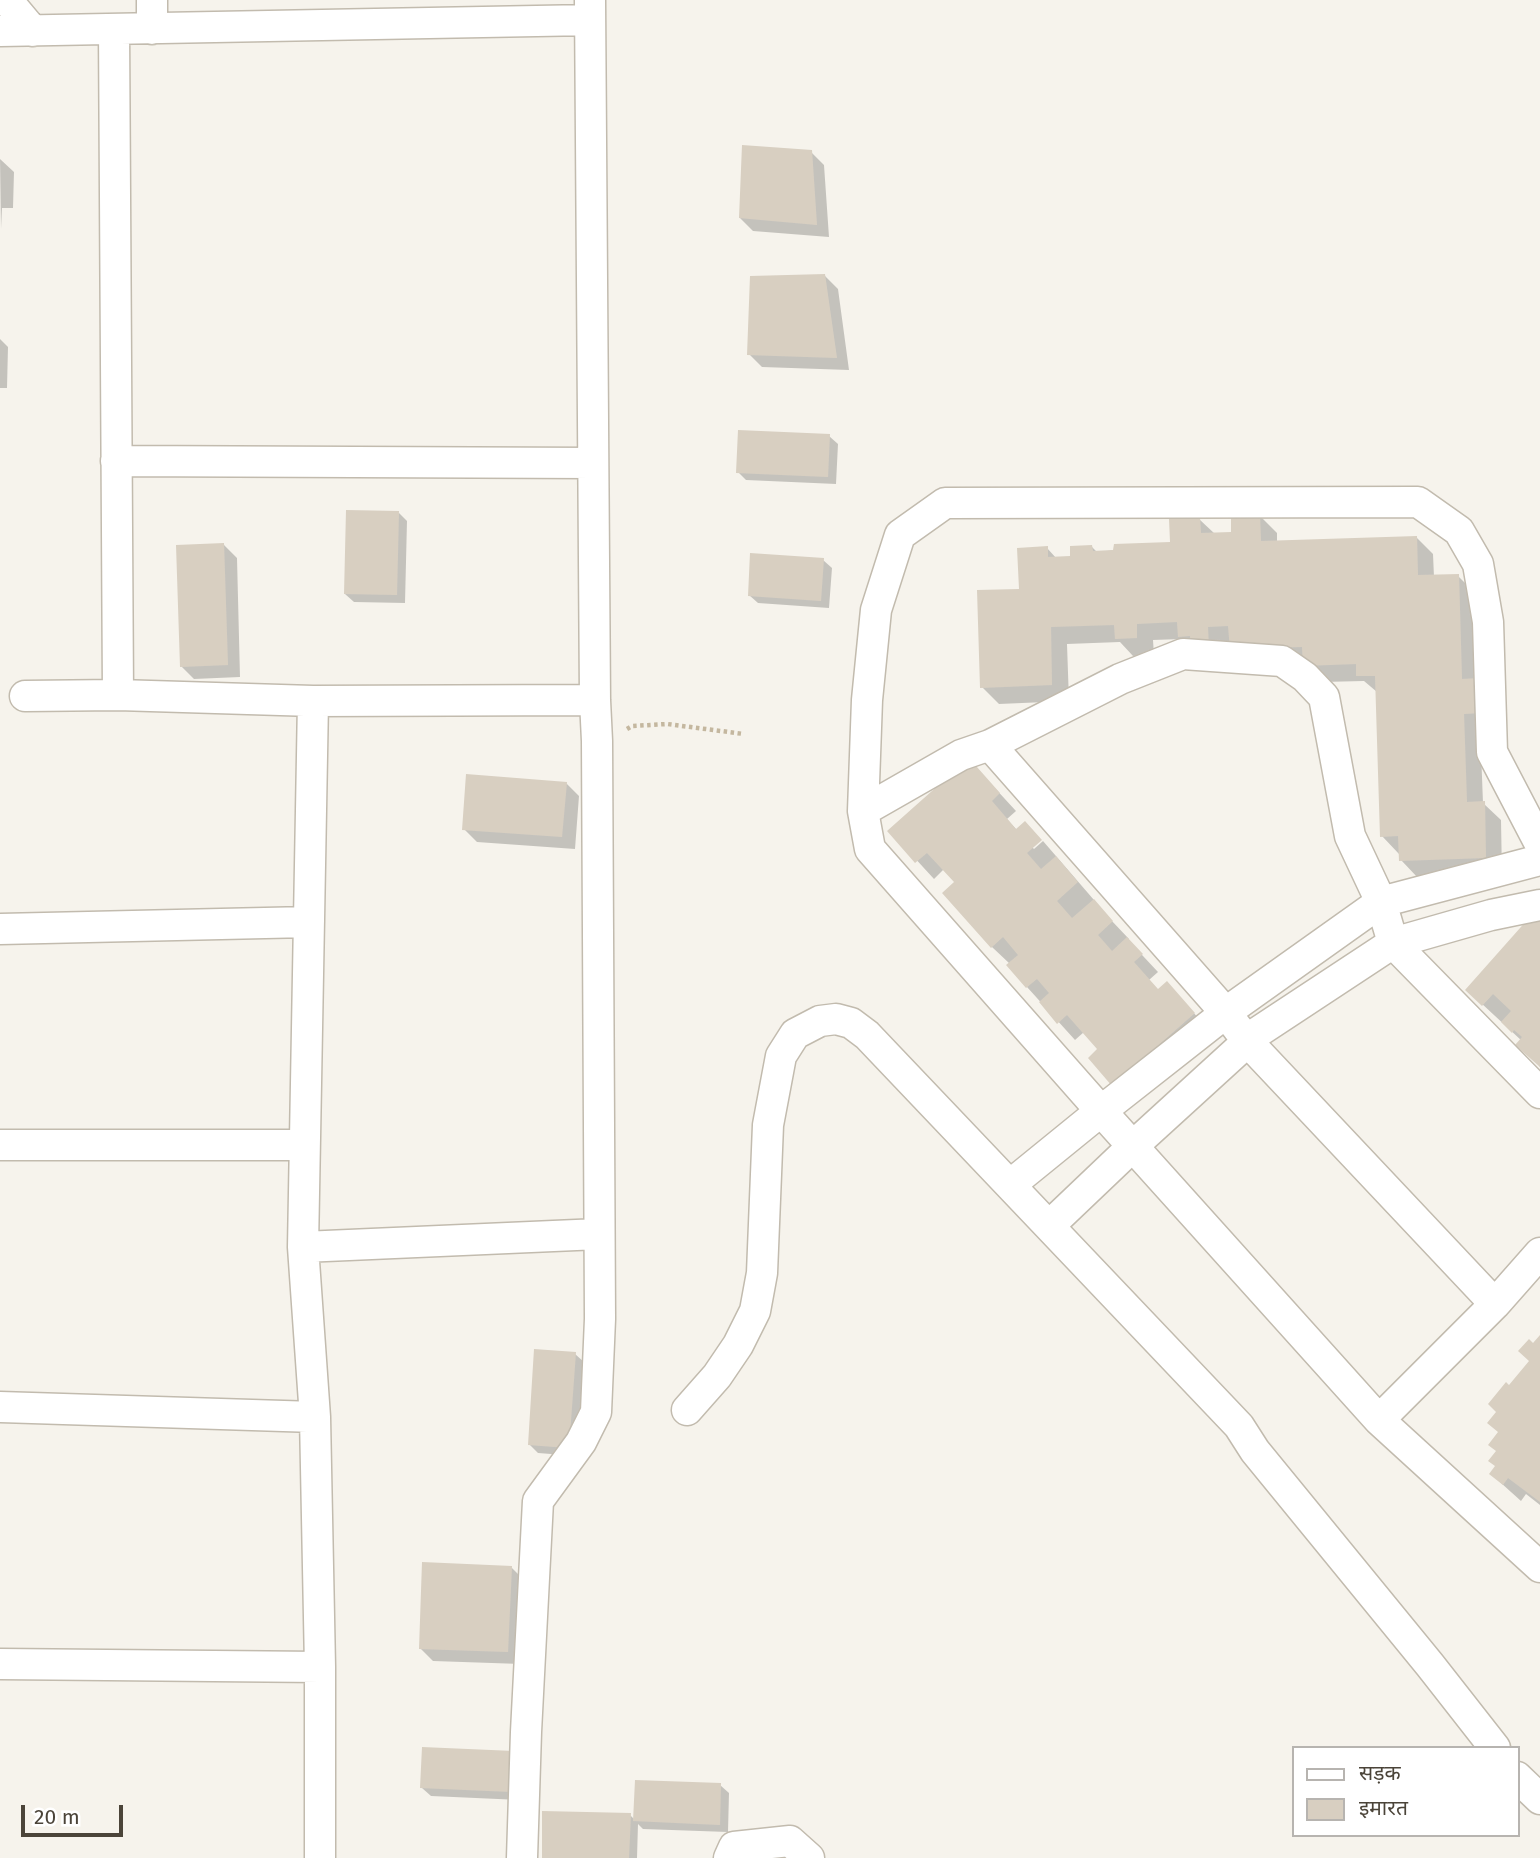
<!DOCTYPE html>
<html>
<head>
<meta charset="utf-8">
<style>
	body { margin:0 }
	#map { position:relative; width:1540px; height:1858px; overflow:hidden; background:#f6f3ec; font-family:"Fira Sans","Noto Sans Devanagari",sans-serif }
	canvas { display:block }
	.legend { position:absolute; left:1292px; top:1746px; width:228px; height:91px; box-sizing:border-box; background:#fff; border:2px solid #b7b4b0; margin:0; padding:9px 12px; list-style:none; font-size:21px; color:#4b4439 }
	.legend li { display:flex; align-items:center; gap:14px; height:35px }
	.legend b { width:35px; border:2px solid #b7b4b0 }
	.scale { position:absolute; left:21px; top:1805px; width:102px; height:32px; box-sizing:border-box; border:4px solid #4b4439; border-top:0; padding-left:9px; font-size:21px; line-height:24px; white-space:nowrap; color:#4b4439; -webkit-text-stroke:5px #fff; paint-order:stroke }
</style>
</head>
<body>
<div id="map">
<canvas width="1540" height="1858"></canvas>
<ul class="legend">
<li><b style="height:9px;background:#fff"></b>सड़क</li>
<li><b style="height:19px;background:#d8cfc1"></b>इमारत</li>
</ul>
<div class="scale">20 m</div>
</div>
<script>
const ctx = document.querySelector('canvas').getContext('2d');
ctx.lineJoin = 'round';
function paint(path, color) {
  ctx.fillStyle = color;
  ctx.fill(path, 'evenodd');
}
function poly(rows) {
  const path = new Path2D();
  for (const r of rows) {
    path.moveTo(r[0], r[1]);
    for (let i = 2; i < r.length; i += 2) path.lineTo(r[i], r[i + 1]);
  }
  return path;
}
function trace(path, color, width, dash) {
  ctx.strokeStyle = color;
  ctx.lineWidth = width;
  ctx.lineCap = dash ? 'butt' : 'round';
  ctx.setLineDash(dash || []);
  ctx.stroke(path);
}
paint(poly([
	[811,152,824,165,829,237,753,231,740,218],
	[0,159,14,172,13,208,2,208,1,229],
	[825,276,838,289,849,370,762,367,749,354],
	[0,339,8,347,7,388,0,388],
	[829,436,838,444,836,484,746,480,738,472],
	[399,513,407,521,405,603,354,602,345,594],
	[1260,516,1277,533,1277,542,1416,537,1433,554,1434,577,1458,576,1475,593,1483,803,1501,820,1502,875,1418,878,1401,860,1401,853,1399,854,1382,836,1377,692,1364,681,1322,682,1305,665,1209,666,1182,639,1153,640,1154,655,1133,656,1120,642,1067,644,1069,701,999,704,982,687,1020,590,1047,548,1057,559,1072,558,1092,547,1097,552,1172,544,1199,519,1215,534,1233,534],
	[224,545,237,558,240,677,194,679,181,666],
	[823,560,832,568,829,608,758,603,749,595],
	[969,760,1016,811,1007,819,1032,847,1034,849,1043,841,1094,900,1093,901,1129,939,1128,940,1158,972,1149,980,1159,991,1183,1001,1210,1031,1130,1102,1100,1050,1084,1032,1075,1040,1027,987,1009,965,1010,964,992,947,956,882,944,869,934,879,890,831],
	[566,783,579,796,575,849,477,842,464,829],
	[1540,916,1540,1067,1522,1041,1467,990],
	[1540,1338,1540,1505,1526,1494,1521,1501,1491,1474,1496,1467,1500,1433,1498,1412,1510,1387,1531,1362,1533,1345],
	[575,1354,584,1362,577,1456,538,1453,529,1444],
	[511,1567,524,1580,521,1664,433,1661,420,1648],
	[513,1752,520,1800,431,1796,422,1788],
	[720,1785,729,1793,728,1832,643,1829,638,1824,637,1858,543,1858,630,1815,635,1820]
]), '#0003');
paint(poly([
	[742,145,812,150,817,225,739,218],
	[825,274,837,358,747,355,750,276],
	[738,430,830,434,828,477,736,473],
	[346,510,399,511,397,595,344,594],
	[1260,514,1261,541,1417,536,1418,575,1459,574,1462,679,1480,678,1482,713,1464,714,1467,802,1485,801,1486,858,1399,861,1398,836,1380,837,1375,676,1356,676,1356,664,1303,666,1302,647,1230,649,1228,626,1208,627,1209,649,1190,650,1190,636,1178,637,1177,622,1137,624,1137,638,1115,639,1114,625,1051,627,1052,685,980,688,977,590,1019,589,1017,548,1048,546,1048,557,1070,556,1070,546,1092,545,1093,551,1113,550,1114,544,1170,542,1169,519,1200,517,1201,533,1231,532,1231,515],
	[224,543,228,665,180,667,176,545],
	[750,553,824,558,821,601,748,596],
	[969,758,1000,793,992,801,1016,829,1025,821,1042,840,1027,853,1041,869,1056,856,1078,882,1057,901,1072,918,1094,899,1113,921,1098,935,1112,951,1127,937,1143,954,1134,962,1158,989,1167,981,1195,1013,1112,1086,1088,1058,1097,1049,1067,1015,1057,1024,1039,1002,1049,993,1037,979,1026,988,1006,965,1018,955,1003,937,991,948,942,893,954,882,927,853,915,863,887,831],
	[466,774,567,782,562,837,462,830],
	[1536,910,1540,914,1540,1067,1515,1045,1522,1037,1514,1030,1512,1033,1501,1022,1511,1011,1493,994,1482,1006,1465,990],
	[1540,1335,1540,1502,1508,1478,1503,1485,1489,1474,1495,1466,1488,1461,1496,1451,1488,1445,1498,1432,1487,1423,1496,1412,1488,1404,1506,1382,1509,1385,1529,1361,1518,1351,1529,1339,1533,1343],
	[534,1349,576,1352,569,1448,528,1445],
	[422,1562,512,1566,508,1652,419,1649],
	[422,1747,514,1751,512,1792,420,1788],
	[635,1780,721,1783,720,1825,633,1821],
	[542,1811,631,1813,629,1858,542,1858]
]), '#d8cfc1');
const minor = poly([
	[7,0,33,31],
	[152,0,152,29],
	[114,29,118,695],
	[0,31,590,20],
	[116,461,593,463],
	[25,696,118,695,313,701,595,700],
	[313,701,303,1247,315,1417,320,1667,320,1858],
	[990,745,1226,1013,1248,1042,1495,1304],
	[863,811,870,849,1101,1111,1379,1420,1540,1567],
	[1540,844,1492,752,1488,622,1478,564,1459,531,1418,502,945,503,900,535,876,610,867,700,863,811,961,755,990,745,1120,679,1183,654,1282,661,1305,677,1324,697,1350,836,1381,902,1393,943,1540,1093],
	[0,929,309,922],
	[0,1145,304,1145],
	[1010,1185,1101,1111,1232,1008,1381,902,1540,860],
	[1049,1226,1133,1146,1258,1032,1393,943,1491,915,1540,905],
	[303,1247,599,1234],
	[0,1407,315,1417],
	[687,1410,717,1376,738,1345,755,1311,762,1273,768,1125,781,1056,795,1034,820,1021,836,1019,851,1023,867,1035,1239,1426,1255,1451,1430,1665,1495,1748],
	[1379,1420,1495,1304,1540,1253],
	[0,1664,320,1667],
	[1517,1777,1540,1799],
	[522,1858,526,1732,538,1501,581,1442,596,1412,600,1319,597,741,595,700,590,0],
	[729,1858,734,1847,790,1841,809,1858]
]);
trace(minor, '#c2bbae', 33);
trace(poly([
	[627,729,632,726,667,724,744,734]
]), '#c4b79f', 4.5, [3.5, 3.5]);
trace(minor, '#fff', 30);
</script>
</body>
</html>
